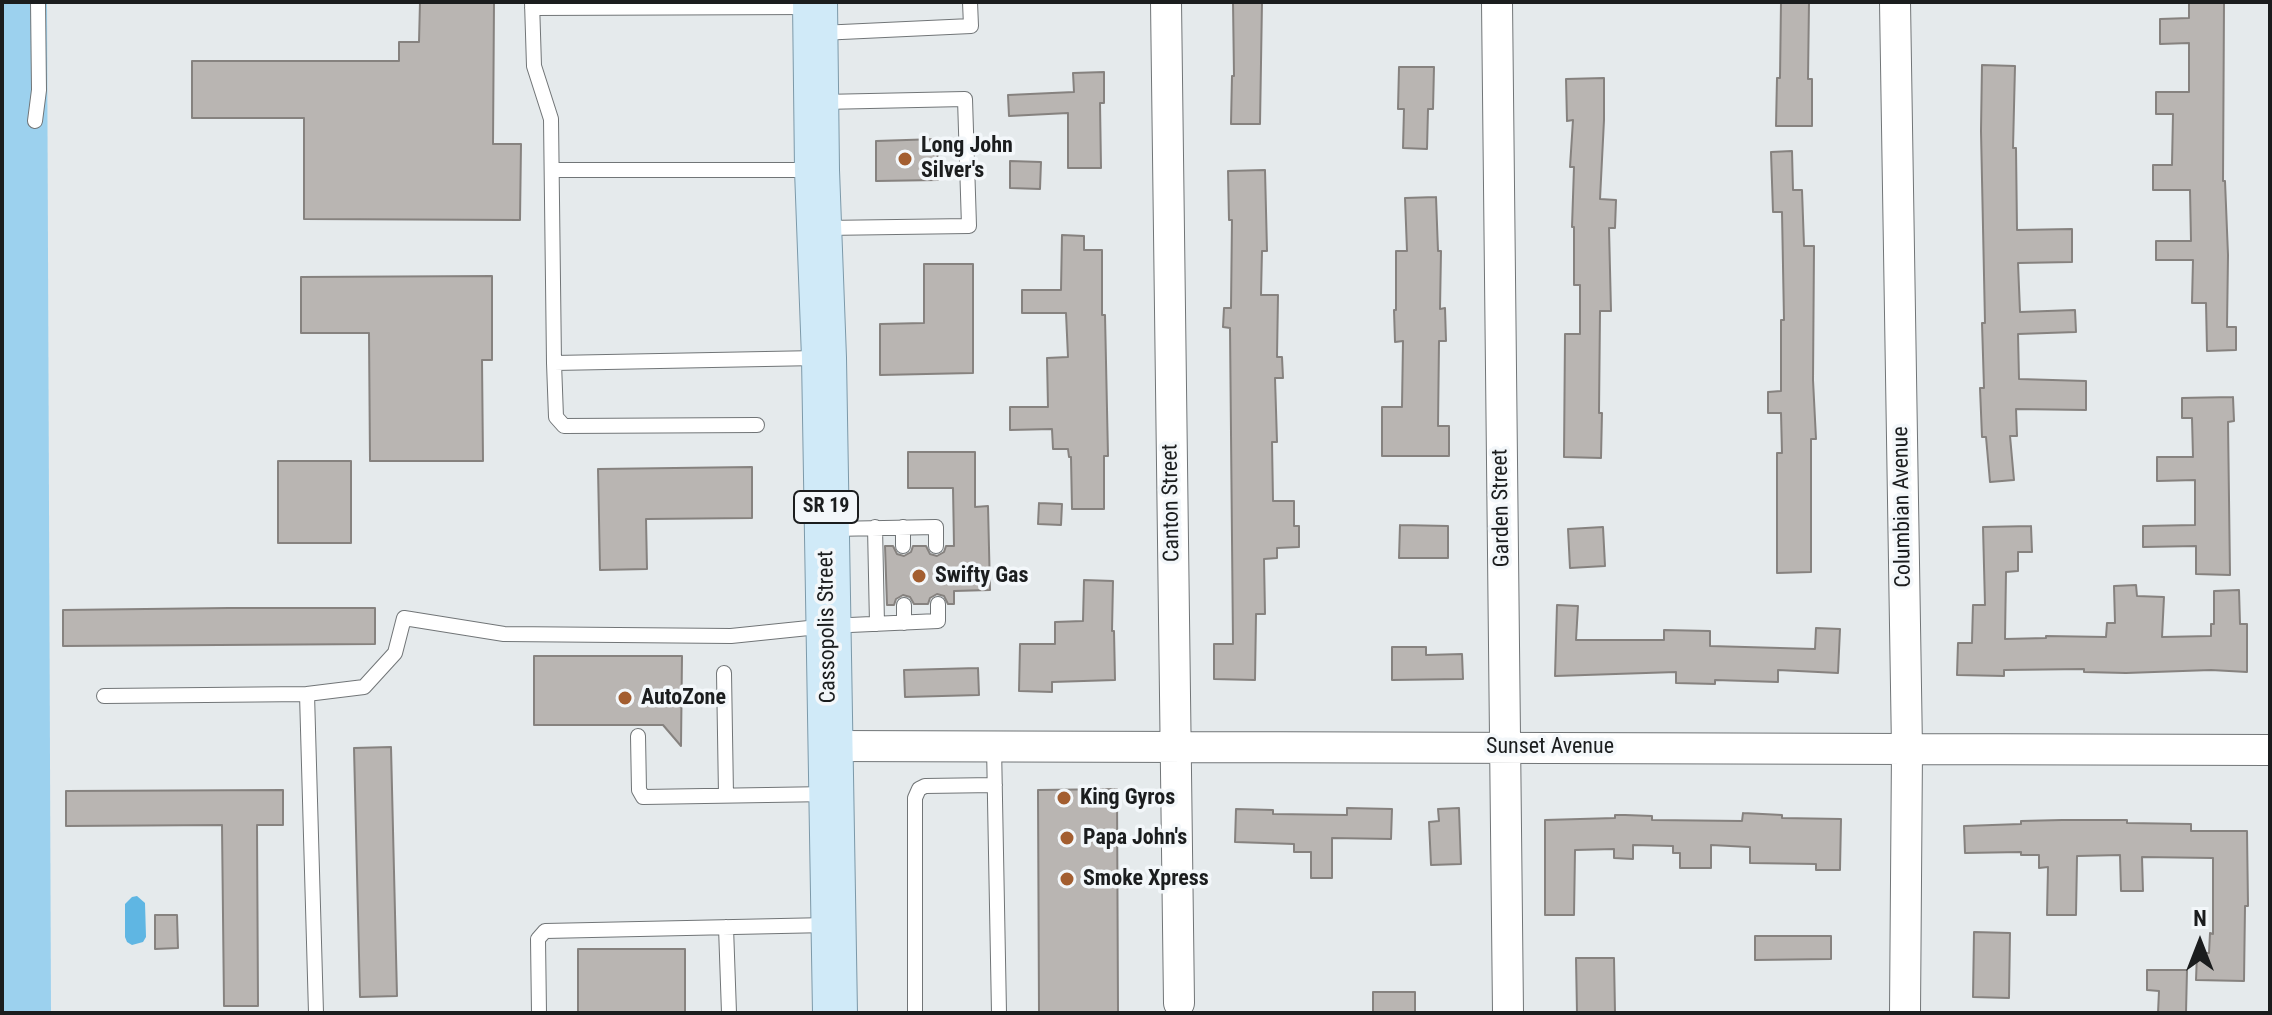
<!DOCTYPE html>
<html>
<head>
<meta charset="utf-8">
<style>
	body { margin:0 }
	#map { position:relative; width:2272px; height:1015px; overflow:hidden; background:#e5eaec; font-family:"Roboto Condensed",sans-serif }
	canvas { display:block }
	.frame { position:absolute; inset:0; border:4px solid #1b1d1e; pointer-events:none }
	.north { position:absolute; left:2160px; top:903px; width:80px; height:80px; -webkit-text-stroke:6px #f3f7fa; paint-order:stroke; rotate:0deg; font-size:22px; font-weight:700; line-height:32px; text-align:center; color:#1b1d1e }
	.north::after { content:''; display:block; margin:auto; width:28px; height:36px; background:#1b1d1e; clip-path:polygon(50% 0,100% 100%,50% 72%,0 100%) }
</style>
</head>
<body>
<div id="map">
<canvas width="2272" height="1015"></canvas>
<div class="frame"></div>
<div class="north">N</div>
</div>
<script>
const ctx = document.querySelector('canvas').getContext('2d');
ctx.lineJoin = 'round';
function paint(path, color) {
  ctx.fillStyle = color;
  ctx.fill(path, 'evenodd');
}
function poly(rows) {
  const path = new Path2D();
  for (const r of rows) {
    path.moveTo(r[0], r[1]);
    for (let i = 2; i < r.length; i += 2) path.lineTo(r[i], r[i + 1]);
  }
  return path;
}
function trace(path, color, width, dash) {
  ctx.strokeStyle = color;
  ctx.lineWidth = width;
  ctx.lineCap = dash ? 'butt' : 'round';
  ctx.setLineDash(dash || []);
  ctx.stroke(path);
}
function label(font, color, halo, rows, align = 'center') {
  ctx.font = font + ' "Roboto Condensed",sans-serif';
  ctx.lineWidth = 7;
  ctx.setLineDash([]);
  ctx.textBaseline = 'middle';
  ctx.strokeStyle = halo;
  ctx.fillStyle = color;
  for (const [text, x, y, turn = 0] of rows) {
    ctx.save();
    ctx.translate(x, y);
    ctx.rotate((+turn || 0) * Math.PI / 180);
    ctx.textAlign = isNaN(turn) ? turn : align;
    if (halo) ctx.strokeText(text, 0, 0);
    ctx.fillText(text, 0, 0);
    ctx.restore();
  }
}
paint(poly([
	[2,2,47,2,51,1013,2,1013]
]), '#9cd1ee');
paint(poly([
	[137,896,145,903,146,937,143,942,132,945,127,942,125,937,125,904,132,897]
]), '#5fb6e3');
const building = poly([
	[420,2,494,2,493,144,521,144,520,220,304,219,304,118,192,118,192,61,399,61,399,42,419,42,420,2],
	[1233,2,1262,2,1260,124,1231,124,1232,76,1234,76,1233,2],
	[1781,2,1809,2,1808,79,1812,79,1812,126,1776,126,1777,78,1780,78,1781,2],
	[2189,2,2224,2,2223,181,2225,181,2228,255,2227,327,2236,327,2236,350,2207,351,2206,303,2192,303,2193,260,2156,260,2156,241,2191,241,2190,190,2153,190,2153,165,2172,165,2173,114,2156,114,2156,92,2189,92,2189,43,2160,44,2160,19,2189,18,2189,2],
	[1982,65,2015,66,2013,148,2016,148,2017,230,2072,229,2072,262,2018,263,2020,312,2075,310,2076,332,2018,334,2019,379,2086,381,2086,410,2016,409,2017,436,2010,436,2014,480,1990,482,1986,437,1982,437,1980,388,1984,388,1982,323,1985,323,1981,131,1982,65],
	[1399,67,1434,67,1433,109,1428,109,1427,149,1403,148,1404,109,1398,109,1399,67],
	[1104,72,1104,103,1100,103,1101,168,1068,168,1068,113,1009,116,1008,95,1074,92,1073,73,1104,72],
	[1604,78,1604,120,1600,199,1616,200,1615,228,1609,228,1611,311,1600,311,1599,413,1602,413,1601,458,1564,457,1565,334,1580,334,1580,285,1574,285,1574,227,1572,227,1574,167,1570,167,1573,120,1567,121,1566,79,1604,78],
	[937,139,938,180,876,181,876,141,937,139],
	[1792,151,1793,190,1802,190,1804,246,1814,246,1813,380,1816,439,1811,439,1811,572,1777,573,1777,453,1782,453,1781,413,1768,413,1768,392,1781,391,1781,320,1784,320,1782,212,1773,212,1771,152,1792,151],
	[1010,161,1041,162,1040,189,1010,188,1010,161],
	[1265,170,1267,251,1262,251,1261,295,1278,295,1277,357,1282,357,1283,378,1275,378,1277,442,1272,442,1273,501,1294,501,1294,526,1299,526,1299,547,1277,548,1277,558,1264,559,1265,614,1256,614,1255,680,1214,679,1214,644,1233,644,1230,328,1223,327,1224,308,1231,308,1232,220,1229,220,1228,171,1265,170],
	[1436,197,1438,251,1441,251,1440,309,1445,308,1446,341,1439,341,1438,426,1449,426,1449,456,1382,456,1382,407,1402,407,1403,341,1395,342,1394,310,1396,310,1396,251,1407,251,1405,198,1436,197],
	[1062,235,1084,236,1084,250,1102,250,1102,315,1105,315,1108,456,1104,456,1104,509,1072,509,1071,457,1069,457,1068,449,1053,449,1052,429,1010,430,1010,407,1048,407,1047,358,1068,357,1066,313,1022,313,1022,290,1061,290,1062,235],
	[924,264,973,264,973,373,880,375,880,324,924,323,924,264],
	[492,276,492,360,482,360,483,461,370,461,369,333,301,333,301,277,492,276],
	[2233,397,2234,421,2228,422,2230,575,2196,574,2196,546,2143,547,2143,526,2195,525,2195,480,2157,481,2157,457,2193,457,2192,418,2182,418,2182,398,2233,397],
	[908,452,975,452,975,507,988,506,990,590,954,591,954,604,948,604,944,596,937,594,930,598,928,604,914,604,910,597,903,595,896,599,894,605,887,605,885,546,893,546,897,554,904,556,911,552,913,546,926,546,930,554,937,556,944,552,946,546,954,546,953,488,908,488,908,452],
	[278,461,351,461,351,543,278,543,278,461],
	[752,467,752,518,646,519,647,569,600,570,598,469,752,467],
	[1039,503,1062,504,1061,525,1038,524,1039,503],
	[1400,525,1448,526,1448,558,1399,558,1400,525],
	[2031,526,2032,552,2018,552,2018,571,2006,572,2005,639,2046,638,2046,636,2106,637,2107,623,2115,623,2114,586,2136,585,2137,596,2164,597,2162,637,2211,636,2211,624,2214,624,2214,591,2239,590,2240,624,2247,624,2247,672,2211,670,2126,673,2084,672,2084,669,2004,670,2004,676,1957,675,1958,643,1972,643,1973,605,1985,605,1983,527,2031,526],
	[1603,527,1605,566,1570,568,1568,529,1603,527],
	[1084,580,1113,581,1112,631,1114,631,1115,680,1052,682,1052,692,1019,691,1020,644,1055,644,1055,622,1083,621,1084,580],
	[1557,605,1578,606,1576,640,1664,640,1664,630,1710,631,1710,646,1815,649,1816,628,1840,629,1838,673,1778,670,1778,682,1715,680,1715,684,1676,683,1676,672,1555,676,1557,605],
	[229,608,375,608,375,644,63,646,63,610,229,608],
	[1392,647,1426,647,1426,655,1462,654,1463,679,1392,680,1392,647],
	[534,656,682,656,681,746,663,725,534,725,534,656],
	[978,668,979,695,905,697,904,670,978,668],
	[391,747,397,996,360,997,354,748,391,747],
	[1117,789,1118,1013,1039,1013,1038,790,1117,789],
	[283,790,283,825,257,825,258,1006,224,1006,222,825,66,826,66,791,283,790],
	[1347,808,1392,809,1391,839,1332,838,1332,878,1311,878,1311,852,1294,852,1294,844,1235,842,1236,809,1273,810,1273,814,1347,815,1347,808],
	[1459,808,1461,864,1431,865,1429,822,1439,821,1438,809,1459,808],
	[1743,813,1782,815,1782,818,1841,819,1840,870,1816,870,1816,864,1750,863,1750,847,1711,845,1711,868,1680,868,1680,853,1673,853,1673,846,1633,845,1633,859,1614,858,1614,849,1575,850,1574,915,1545,915,1545,820,1615,818,1615,815,1625,815,1652,816,1652,820,1742,821,1743,813],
	[2062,820,2127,820,2127,823,2191,824,2191,831,2247,831,2248,906,2245,906,2244,981,2196,980,2197,953,2209,953,2210,933,2213,934,2213,858,2142,857,2143,891,2121,891,2120,855,2077,856,2076,915,2047,915,2048,867,2039,868,2039,855,2021,855,2021,852,1965,853,1964,826,2021,824,2021,821,2062,820],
	[155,915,177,915,178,948,155,949,155,915],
	[1974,932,2010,933,2009,998,1973,997,1974,932],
	[1755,936,1831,936,1831,959,1755,960,1755,936],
	[578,949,685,949,685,1013,578,1013,578,949],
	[1576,958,1614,958,1615,1013,1577,1013,1576,958],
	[2147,970,2187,970,2186,1013,2158,1013,2159,991,2147,990,2147,970],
	[1373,992,1415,992,1415,1013,1373,1013,1373,992]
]);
paint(building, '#b9b5b2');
trace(building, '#86827f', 2);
const lane = poly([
	[532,2,534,66,551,119,554,363,818,358],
	[532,8,812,7],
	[820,33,971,26,970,2],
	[822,102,965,99,969,226,824,228],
	[35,121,39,90,38,2],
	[553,170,813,170],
	[554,363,556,417,564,426,757,425],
	[875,527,877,624],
	[903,527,903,546],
	[832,529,936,527,936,546],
	[904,605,904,623],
	[724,673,726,795],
	[307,694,364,687,395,653,404,618,504,634,731,636,828,626,938,621,938,604],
	[104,696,307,694,316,1013],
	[638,736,639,790,643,797,829,794],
	[994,746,999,1013],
	[726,927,729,1013],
	[539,1013,538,939,545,931,828,925],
	[915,1013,915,798,919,789,925,786,995,785]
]);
const street = poly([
	[1166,2,1179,1003],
	[1497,2,1508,1013],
	[1895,2,1907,749,1905,1013],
	[830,746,2270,750]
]);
const primary = poly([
	[815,2,817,170,824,358,835,1013]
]);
trace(lane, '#717577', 16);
trace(street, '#717577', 32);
trace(primary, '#7c99a9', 46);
trace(lane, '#fff', 14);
trace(street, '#fff', 30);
trace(primary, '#d0eaf8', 44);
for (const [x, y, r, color] of [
	[905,159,8,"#a35e30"],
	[919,576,8,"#a35e30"],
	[625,698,8,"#a35e30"],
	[1064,798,8,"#a35e30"],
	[1067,838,8,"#a35e30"],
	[1067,879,8,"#a35e30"]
]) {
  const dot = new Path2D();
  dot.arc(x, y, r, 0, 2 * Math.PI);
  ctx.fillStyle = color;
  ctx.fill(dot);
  trace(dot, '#f3f7fa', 3);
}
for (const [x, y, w] of [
	[826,507,64]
]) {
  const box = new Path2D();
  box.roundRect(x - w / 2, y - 16, w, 32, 6);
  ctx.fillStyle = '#f3f7fa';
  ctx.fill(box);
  trace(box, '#1b1d1e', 2);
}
label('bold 20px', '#1b1d1e', null, [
	["SR 19",826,507]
]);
label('bold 22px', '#1b1d1e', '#f3f7fa', [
	["Long John",921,146],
	["Silver's",921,171],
	["Swifty Gas",935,576],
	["AutoZone",641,698],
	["King Gyros",1080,798],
	["Papa John's",1083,838],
	["Smoke Xpress",1083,879]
], 'left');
label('22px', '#1b1d1e', '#f3f7fa', [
	["Canton Street",1172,503,-91],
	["Columbian Avenue",1903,507,-91],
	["Garden Street",1502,508,-91],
	["Cassopolis Street",828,627,-91],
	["Sunset Avenue",1550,747]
]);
</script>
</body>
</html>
